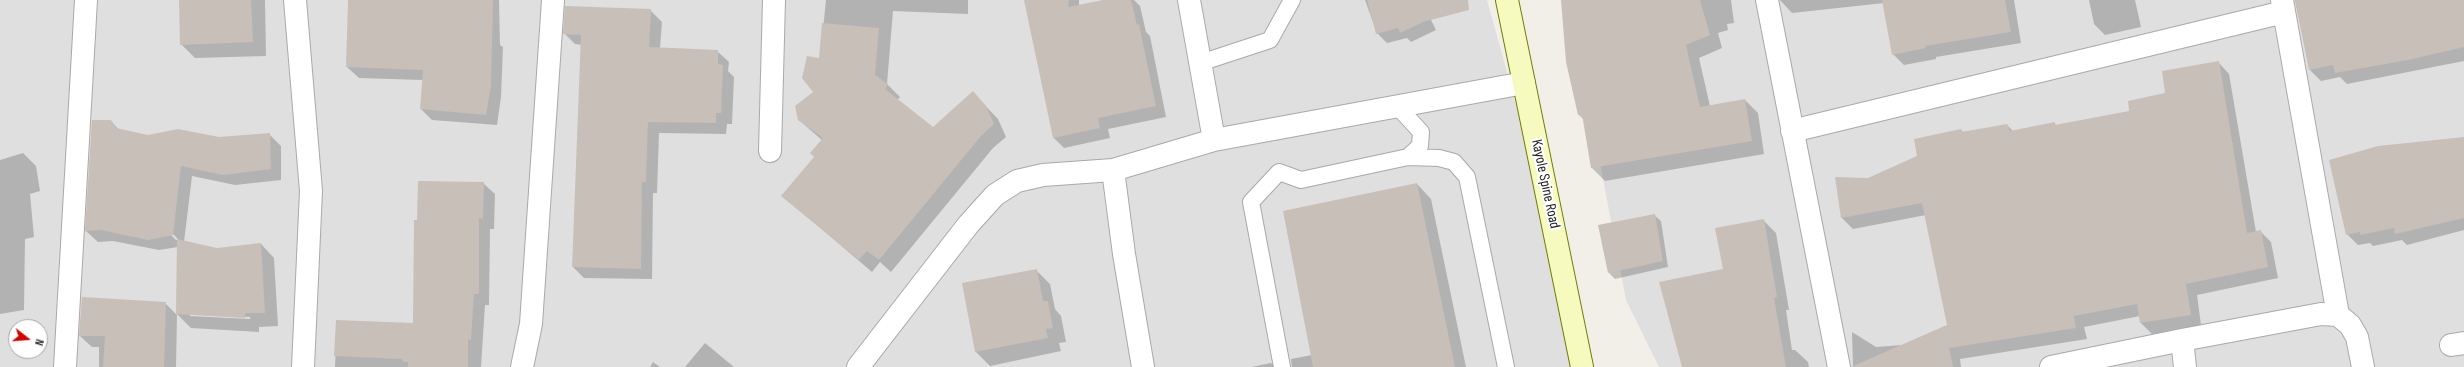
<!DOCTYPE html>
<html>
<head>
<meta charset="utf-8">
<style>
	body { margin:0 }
	#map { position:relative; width:2464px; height:367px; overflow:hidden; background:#f2efe9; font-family:"Sofia Sans Condensed",sans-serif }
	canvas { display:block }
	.north { position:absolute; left:8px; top:319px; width:40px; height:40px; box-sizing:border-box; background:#fff; border:1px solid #a7a7a7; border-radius:50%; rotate:107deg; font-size:11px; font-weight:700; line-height:16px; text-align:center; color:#222 }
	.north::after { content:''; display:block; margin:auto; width:14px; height:18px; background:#d40000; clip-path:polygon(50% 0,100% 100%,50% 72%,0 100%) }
</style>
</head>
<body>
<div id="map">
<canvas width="2464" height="367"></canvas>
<div class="north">N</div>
</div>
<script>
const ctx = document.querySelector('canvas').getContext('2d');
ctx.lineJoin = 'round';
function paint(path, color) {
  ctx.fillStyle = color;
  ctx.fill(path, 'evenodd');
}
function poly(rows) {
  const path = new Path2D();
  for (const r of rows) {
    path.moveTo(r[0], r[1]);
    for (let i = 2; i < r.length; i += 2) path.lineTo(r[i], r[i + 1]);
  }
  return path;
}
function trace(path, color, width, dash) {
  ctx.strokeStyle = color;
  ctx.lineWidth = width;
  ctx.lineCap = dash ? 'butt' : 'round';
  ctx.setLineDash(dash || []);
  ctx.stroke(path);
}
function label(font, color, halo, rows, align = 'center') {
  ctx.font = font + ' "Sofia Sans Condensed",sans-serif';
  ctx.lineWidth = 4;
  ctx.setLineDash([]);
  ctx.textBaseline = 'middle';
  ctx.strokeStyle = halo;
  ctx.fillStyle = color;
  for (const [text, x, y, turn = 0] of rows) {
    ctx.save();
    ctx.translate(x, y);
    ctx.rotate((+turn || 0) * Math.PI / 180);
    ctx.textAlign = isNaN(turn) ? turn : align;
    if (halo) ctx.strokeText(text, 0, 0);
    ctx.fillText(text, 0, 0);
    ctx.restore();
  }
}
paint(poly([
	[0,0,1487,0,1589,367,0,367],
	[16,327,40,327,40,351,16,351],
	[1569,0,2464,0,2464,367,1659,367,1626,300]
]), '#e0dfdf');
paint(poly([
	[180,0,265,0,266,56,195,58,181,44],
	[358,0,499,0,500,45,503,47,501,97,497,125,432,120,421,109,423,80,359,78,347,67],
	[826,0,968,0,968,14,893,11,887,84,900,97,897,100,933,129,973,93,998,119,1006,137,993,148,891,272,880,262,872,272,783,196,815,157,823,141,799,120,814,93,820,59],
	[1025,0,1079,0,1079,6,1108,0,1134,0,1140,6,1146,32,1150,36,1166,117,1108,129,1110,138,1064,148,1054,138],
	[1365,0,1421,0,1436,30,1411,42,1407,38,1387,43,1377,33],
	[1562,0,1731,0,1734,23,1727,24,1728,30,1718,33,1722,48,1699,58,1710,106,1745,100,1758,113,1764,154,1605,181,1592,168,1584,120,1579,115],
	[1780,0,2014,0,2021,43,1936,57,1936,59,1904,65,1893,54,1884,3,1792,13],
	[2089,0,2135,0,2141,27,2105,35,2094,24],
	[2295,0,2464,0,2464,61,2347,84,2340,77,2321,81,2310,70],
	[650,10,662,22,660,48,717,51,729,62,728,71,734,77,732,124,727,124,726,134,659,133,657,193,653,193,652,279,584,278,573,267,582,45,575,44,564,33],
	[2218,62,2229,74,2256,232,2260,231,2271,242,2278,278,2197,295,2201,325,2152,334,2141,323,2140,316,2084,327,2087,339,1960,359,1961,367,1853,367,1852,332,1876,347,1902,345,1948,325,1926,215,1853,229,1842,218,1836,178,1868,179,1918,156,1961,130,1963,132,2007,125,2013,131,2054,123,2057,126,2131,112,2166,94],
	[111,121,119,130,148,136,219,138,269,134,281,146,281,180,235,185,192,176,184,242,216,249,261,244,274,258,278,326,259,327,259,332,191,328,177,314,178,247,159,250,113,241,98,242,86,231],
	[170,231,179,240,176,240,168,232],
	[190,314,250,317,250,319,190,316],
	[2464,138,2464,230,2407,245,2402,240,2373,246,2370,243,2358,245,2347,234],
	[23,153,36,166,40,191,30,194,34,237,25,239,24,310,0,314,0,160],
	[483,183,495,194,494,229,490,229,489,305,485,305,481,367,335,367,337,321,414,324,418,221],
	[1417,184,1431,199,1466,367,1292,367,1291,359,1312,355],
	[1654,215,1661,221,1668,267,1615,279,1609,273],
	[1763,220,1776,233,1789,310,1786,310,1792,350,1795,350,1808,362,1809,367,1683,367,1724,270],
	[1036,270,1050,284,1055,309,1061,316,1066,342,1059,343,1061,351,990,366,976,352],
	[165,303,177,315,176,367,99,367,99,347,92,347,80,336],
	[705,343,734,367,685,367],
	[653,362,660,367,650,367],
	[1271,363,1275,367,1251,367]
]), '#0003');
paint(poly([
	[179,0,251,0,253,42,180,45],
	[348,0,493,0,491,86,486,115,420,109,423,70,346,67],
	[1024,0,1069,0,1068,7,1103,0,1131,0,1137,25,1139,24,1156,106,1098,118,1100,128,1053,138],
	[1367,0,1468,0,1469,10,1423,22,1400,33,1398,28,1376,34],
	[1561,0,1700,0,1710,35,1686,45,1700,107,1745,99,1752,141,1591,168,1582,114,1578,115,1566,62],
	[1882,0,2005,0,2011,32,1925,46,1926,48,1892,55],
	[2295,0,2464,0,2464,47,2408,60,2335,73,2333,65,2309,70],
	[565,6,651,9,649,47,718,50,718,64,723,65,721,113,716,113,716,123,648,122,646,182,642,182,641,269,572,267,581,35,563,34],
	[822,23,879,28,875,75,888,84,885,89,933,127,973,91,986,106,994,124,981,136,879,260,867,251,859,260,781,196,814,157,810,153,823,138,798,120,795,106,813,92,802,78,807,56,819,58],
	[2219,61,2247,233,2261,230,2268,267,2186,284,2191,315,2140,323,2137,304,2074,316,2076,328,1949,348,1953,367,1851,367,1947,325,1922,203,1841,218,1835,177,1868,178,1917,156,1914,139,1961,129,1962,132,2007,124,2010,131,2055,122,2055,125,2129,111,2128,101,2165,93,2162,71],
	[92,120,111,120,116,128,148,135,178,129,219,137,270,133,271,169,223,175,181,166,173,235,148,240,101,230,85,231],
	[2464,137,2464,218,2395,234,2394,228,2360,235,2360,232,2346,235,2329,160,2378,146],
	[418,181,484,182,483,219,479,218,479,294,474,294,471,340,468,339,468,367,408,367,408,362,403,362,402,359,334,356,336,320,413,323,414,220,417,220],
	[1417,183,1455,367,1313,367,1283,211],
	[1655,214,1663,261,1608,273,1598,225],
	[1764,219,1777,297,1774,298,1786,367,1682,367,1659,282,1723,269,1715,228],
	[177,239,217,248,261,243,265,313,245,313,245,318,176,314],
	[1037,269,1043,301,1048,301,1053,328,1046,329,1048,338,975,352,962,283],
	[82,297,166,302,164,367,103,367,105,336,79,336]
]), '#c7bfb8');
const lane = poly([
	[1200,63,1270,40,1292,0],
	[1397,106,1421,132,1420,146,1408,157,1439,158,1454,162,1467,177,1506,367],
	[1282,367,1251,202,1279,172,1301,180,1408,157]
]);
const street = poly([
	[295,0,311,191,303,367],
	[1189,0,1214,140],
	[1767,0,1839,367],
	[2282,0,2338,315],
	[1792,131,2284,12],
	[770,151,774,0],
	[1113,170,1124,254,1143,367],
	[2182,340,2185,367],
	[2451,345,2464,343],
	[65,367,86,0],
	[522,367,531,324,553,0],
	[858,367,968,225,995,195,1017,181,1043,175,1113,170,1214,140,1524,83],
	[2051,367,2182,340,2321,314,2338,315,2350,325,2357,337,2363,367]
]);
const secondary = poly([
	[1507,0,1582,367]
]);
trace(lane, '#a9a9a9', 18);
trace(street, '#a9a9a9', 24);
trace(secondary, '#707d05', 24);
trace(lane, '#fff', 16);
trace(street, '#fff', 22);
trace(secondary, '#f7fabf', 22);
label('15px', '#222', '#fff', [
	["Kayole Spine Road",1545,184,78]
]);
</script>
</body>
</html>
